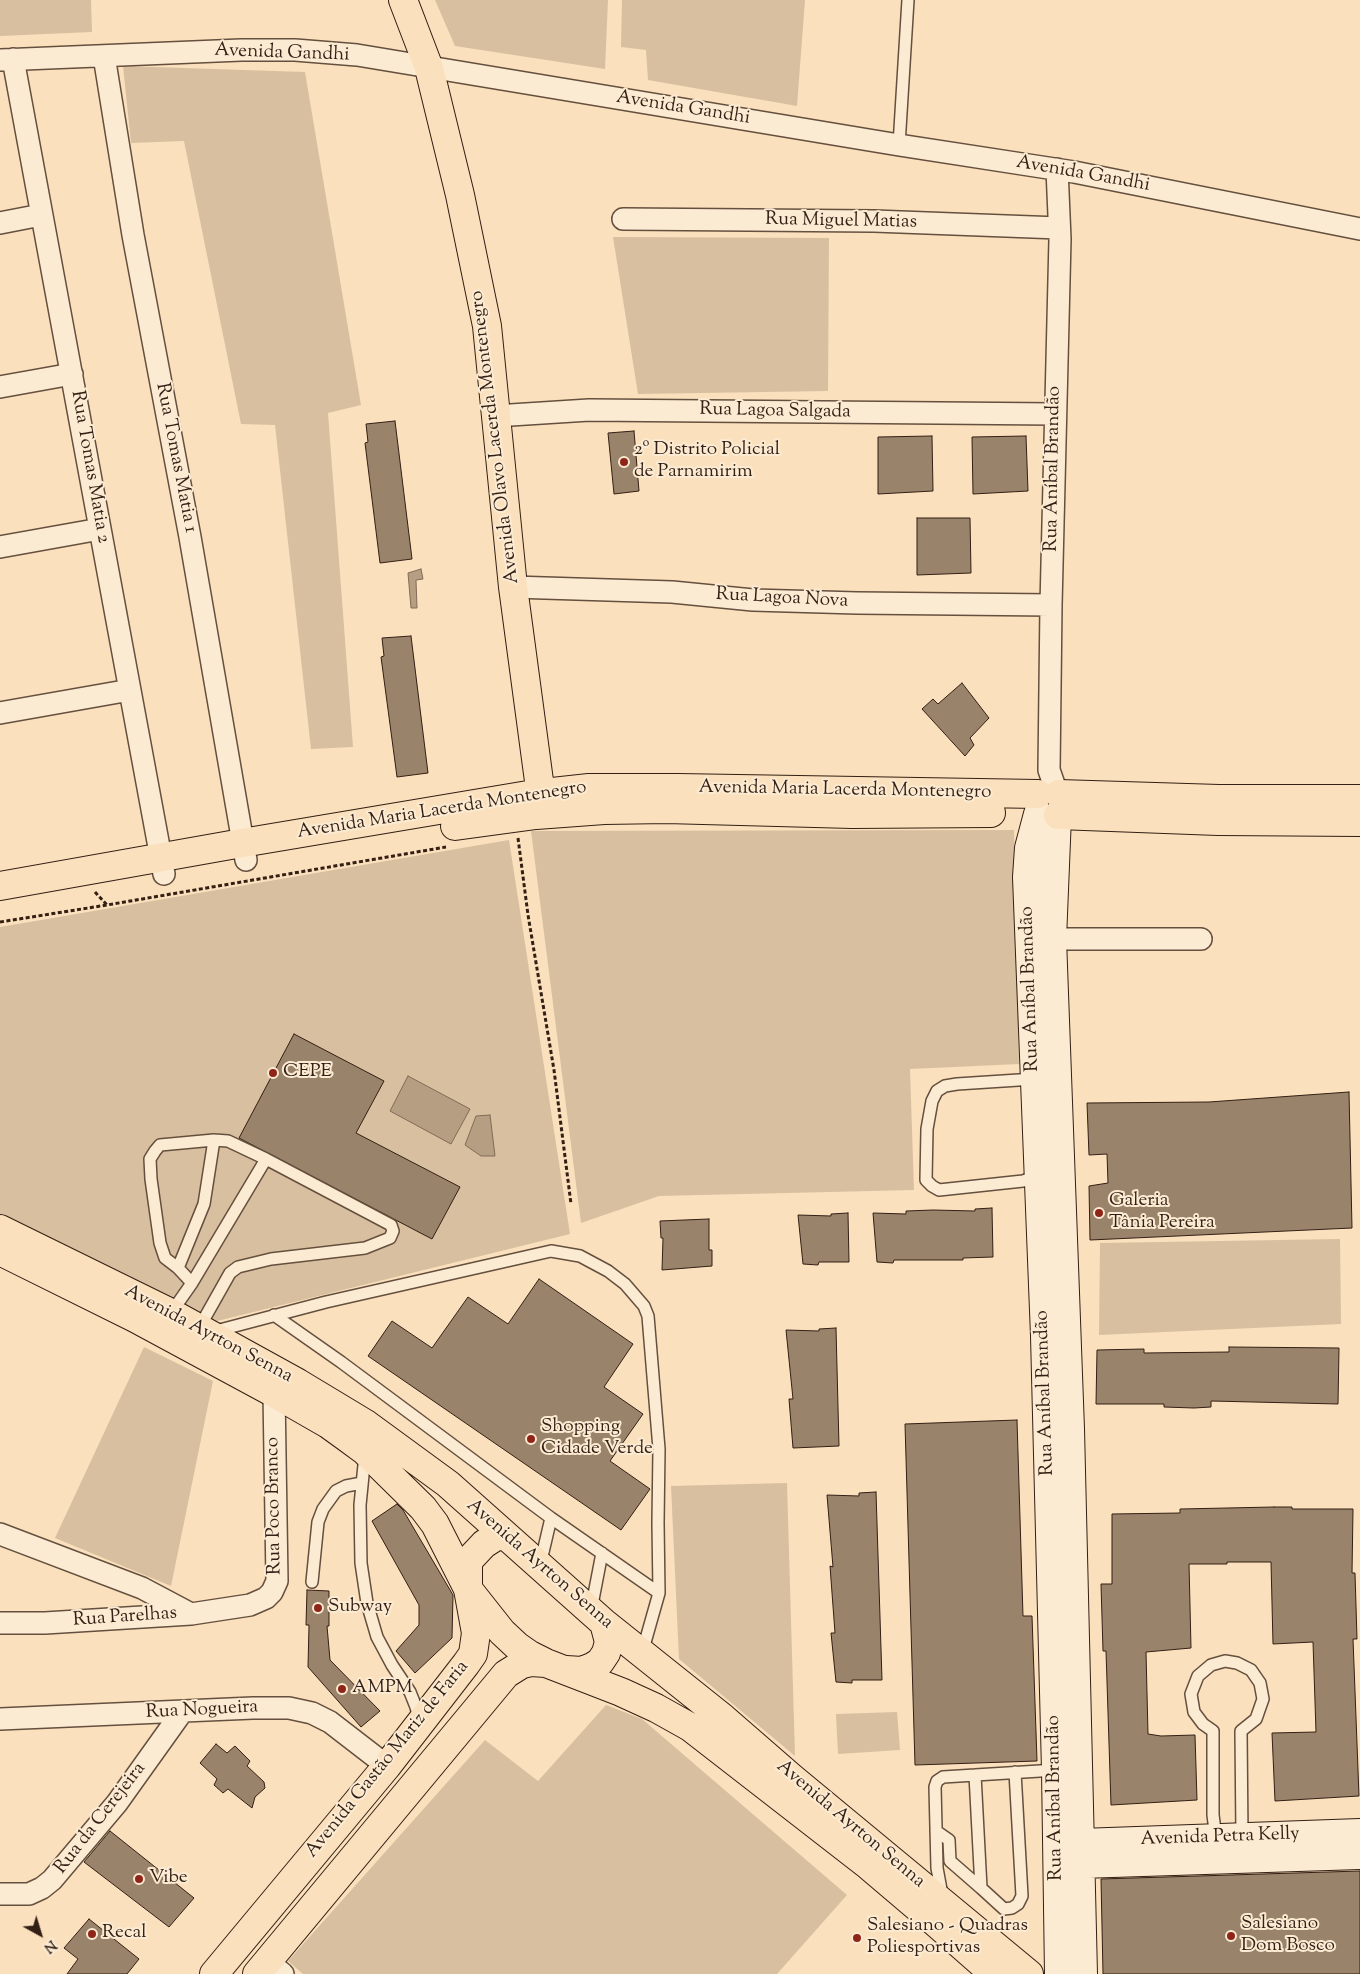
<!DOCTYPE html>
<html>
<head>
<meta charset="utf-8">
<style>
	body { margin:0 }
	#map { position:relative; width:1360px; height:1974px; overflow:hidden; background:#fae0bc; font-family:"Sorts Mill Goudy",serif }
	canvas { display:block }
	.north { position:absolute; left:15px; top:1909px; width:50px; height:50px; -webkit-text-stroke:4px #fcebd3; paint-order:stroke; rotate:141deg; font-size:14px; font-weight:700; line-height:20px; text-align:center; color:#331f14 }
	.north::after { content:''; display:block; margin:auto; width:18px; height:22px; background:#331f14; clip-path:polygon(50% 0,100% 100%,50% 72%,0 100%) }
</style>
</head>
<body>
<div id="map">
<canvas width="1360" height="1974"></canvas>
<div class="north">N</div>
</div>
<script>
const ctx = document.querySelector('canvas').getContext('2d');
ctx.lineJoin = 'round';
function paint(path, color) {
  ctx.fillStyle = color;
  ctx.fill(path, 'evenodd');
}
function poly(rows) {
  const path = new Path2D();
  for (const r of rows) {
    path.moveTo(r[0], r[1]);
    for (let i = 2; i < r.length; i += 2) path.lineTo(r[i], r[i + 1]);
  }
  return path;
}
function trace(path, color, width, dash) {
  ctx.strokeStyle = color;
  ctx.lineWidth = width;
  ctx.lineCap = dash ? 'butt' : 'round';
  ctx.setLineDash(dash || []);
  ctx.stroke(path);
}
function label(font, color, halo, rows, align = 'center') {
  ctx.font = font + ' "Sorts Mill Goudy",serif';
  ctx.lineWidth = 4;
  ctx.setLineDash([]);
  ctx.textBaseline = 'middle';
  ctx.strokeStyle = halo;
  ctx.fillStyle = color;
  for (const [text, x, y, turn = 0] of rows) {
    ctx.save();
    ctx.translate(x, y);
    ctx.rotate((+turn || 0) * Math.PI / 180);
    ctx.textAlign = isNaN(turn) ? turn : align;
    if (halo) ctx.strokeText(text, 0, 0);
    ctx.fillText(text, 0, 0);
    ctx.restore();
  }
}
paint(poly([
	[0,0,91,0,92,32,0,36],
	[435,0,608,0,605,69,455,46],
	[622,0,805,0,797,106,648,80,646,50,621,47],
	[123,66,305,72,361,405,328,413,353,747,311,749,275,425,241,424,184,141,131,143],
	[613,237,829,238,828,391,638,394],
	[1014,830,1019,1064,910,1069,914,1190,659,1196,581,1223,531,831],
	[509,840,570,1234,213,1322,0,1220,0,927],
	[1340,1239,1341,1324,1099,1335,1100,1243],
	[144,1347,213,1381,171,1586,55,1538],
	[787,1483,787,1484,795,1756,679,1659,671,1486],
	[606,1705,642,1719,847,1895,777,1974,303,1974,288,1961,485,1740,538,1781],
	[897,1712,900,1750,838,1754,836,1714]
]), '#d8bf9f');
const water = poly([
	[421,569,423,579,416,580,417,608,411,608,408,573,421,569],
	[408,1076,470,1109,451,1144,390,1111,408,1076],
	[490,1115,495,1156,481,1156,465,1145,476,1116,490,1115]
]);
paint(water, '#b69e83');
trace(water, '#826b57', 1);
const building = poly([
	[395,421,412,559,380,563,365,443,368,442,366,424,395,421],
	[634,431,639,491,614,494,608,433,634,431],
	[932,436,933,491,878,494,878,437,932,436],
	[1026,436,1028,491,973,494,972,437,1026,436],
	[917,518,970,518,971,573,917,575,917,518],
	[411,636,428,773,397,777,381,657,384,656,382,638,411,636],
	[962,683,989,718,970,738,974,745,965,756,922,709,933,699,938,704,962,683],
	[294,1034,384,1081,356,1133,460,1187,432,1239,239,1138,294,1034],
	[1349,1092,1352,1228,1090,1240,1089,1186,1108,1183,1107,1154,1089,1155,1087,1103,1209,1102,1349,1092],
	[992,1208,993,1257,963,1258,963,1260,894,1260,893,1263,877,1262,873,1213,906,1214,906,1211,933,1210,975,1211,975,1209,992,1208],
	[848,1213,849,1262,819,1262,818,1265,803,1264,798,1215,831,1216,831,1214,848,1213],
	[709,1219,709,1250,712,1250,712,1266,662,1270,663,1238,661,1238,660,1221,709,1219],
	[539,1279,633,1344,604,1387,643,1414,610,1461,650,1489,621,1530,368,1356,392,1321,432,1348,468,1297,508,1324,539,1279],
	[836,1328,839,1446,793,1448,789,1399,793,1399,786,1330,819,1331,819,1329,836,1328],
	[1229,1347,1339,1348,1338,1404,1211,1401,1211,1407,1194,1408,1164,1407,1164,1404,1096,1404,1097,1350,1144,1349,1144,1353,1229,1352,1229,1347],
	[1017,1420,1023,1616,1032,1616,1037,1761,915,1765,905,1424,1017,1420],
	[876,1492,882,1680,852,1680,852,1683,836,1682,831,1633,835,1633,830,1566,833,1567,827,1495,859,1496,859,1493,876,1492],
	[397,1504,403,1510,453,1595,452,1638,415,1673,396,1651,419,1625,419,1605,372,1521,397,1504],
	[1274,1507,1292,1507,1292,1509,1353,1509,1352,1573,1355,1573,1357,1639,1353,1639,1359,1796,1275,1801,1272,1733,1316,1732,1313,1642,1273,1644,1271,1562,1227,1562,1227,1564,1189,1564,1191,1648,1146,1652,1148,1734,1161,1736,1195,1735,1197,1800,1111,1805,1106,1651,1103,1651,1101,1584,1112,1584,1112,1514,1180,1513,1180,1509,1274,1507],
	[307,1590,329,1591,329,1626,327,1626,330,1660,380,1711,361,1727,308,1667,309,1625,306,1625,307,1590],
	[216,1744,227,1753,235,1746,250,1761,247,1766,264,1782,265,1788,255,1797,252,1808,228,1789,223,1793,214,1785,217,1779,200,1763,216,1744],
	[110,1831,194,1898,169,1927,84,1862,110,1831],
	[1360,1871,1360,1974,1103,1974,1101,1879,1360,1871],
	[89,1919,139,1959,127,1974,67,1974,78,1959,64,1948,89,1919]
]);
paint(building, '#9a836b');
trace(building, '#331f14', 1);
const lane = poly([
	[899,145,908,0],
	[1034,1079,957,1084,945,1086,937,1091,932,1101,927,1129,926,1180,932,1186,939,1190,1023,1181,1038,1176],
	[178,1268,204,1204,214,1140],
	[192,1283,266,1159],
	[171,1313,192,1283,178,1268,165,1258,160,1243,151,1179,150,1159,155,1151,160,1145,214,1140,228,1141,266,1159,391,1225,393,1231,390,1238,365,1248,271,1259,238,1267,230,1273,199,1328],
	[274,1315,341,1362,551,1518,659,1593],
	[212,1332,326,1302,551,1251,580,1256,608,1271,625,1284,644,1306,648,1316,659,1449,658,1523,659,1593,642,1653],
	[365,1455,360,1505,361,1563,367,1603,377,1637,392,1665,410,1692,416,1707,419,1719],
	[540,1565,551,1518],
	[312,1582,318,1522,323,1509,336,1491,346,1486,362,1483],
	[591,1610,602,1553],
	[975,1775,981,1888,1004,1909,1012,1908,1018,1904,1022,1896,1015,1772],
	[936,1831,949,1840,950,1861,981,1888],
	[1216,1838,1213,1815,1213,1731,1203,1724,1194,1712,1191,1694,1198,1676,1211,1665,1225,1661,1237,1663,1251,1670,1260,1683,1263,1699,1256,1719,1241,1731,1242,1837],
	[942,1895,937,1868,935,1787,937,1781,943,1777,1056,1770]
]);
const street = poly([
	[104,56,133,235,190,537,246,860],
	[13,59,164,874],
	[0,60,241,50,295,50,357,55,899,145,1074,172,1360,229],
	[623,219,874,221,1059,228],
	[0,223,41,215],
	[0,387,72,374],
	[495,416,589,410,1055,414],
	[0,547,100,529],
	[513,587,672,592,753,600,857,603,1051,605],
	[0,713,130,690],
	[1057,793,1049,770,1051,605,1060,239,1057,169],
	[1052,939,1201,939],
	[0,1534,142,1588,191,1614],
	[0,1623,45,1623,191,1614,250,1605,266,1598,272,1592,277,1581,274,1393],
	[0,1719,253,1708,289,1708,312,1713,330,1722,387,1766],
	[0,1894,29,1894,42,1888,52,1880,117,1803,182,1712],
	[267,1961,283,1974]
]);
const secondary = poly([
	[1038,814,1029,848,1027,877,1045,1336,1056,1770,1059,1974],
	[1057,816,1052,939,1070,1429,1083,1974],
	[1081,1843,1360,1833],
	[1081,1864,1360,1855]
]);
const primary = poly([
	[403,0,429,68,460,195,487,326,513,587,543,811],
	[1059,794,1219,799,1360,799],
	[1058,815,1218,821,1360,822],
	[455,826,536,815,604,810,666,809,852,814,991,813],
	[0,886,242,843,534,794,589,788,678,788,1038,794],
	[0,1229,171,1313,298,1383,366,1424,448,1484,604,1623,723,1718,792,1778,1029,1974],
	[0,1251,135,1318,274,1393,328,1424,346,1437,365,1451,423,1508,435,1524,468,1589,502,1632,517,1646,530,1655,546,1663,621,1692,656,1708,690,1727,869,1866,935,1922,994,1974],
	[566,1670,582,1671,592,1667,600,1662,606,1653,609,1642,604,1623],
	[214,1974,387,1766,466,1664,473,1654,476,1633,468,1589,468,1561,484,1544,495,1537,504,1535],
	[257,1974,506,1674,522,1664,531,1662,546,1663]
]);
trace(lane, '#654f3e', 14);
trace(street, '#654f3e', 24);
trace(secondary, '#331f14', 30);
trace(primary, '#331f14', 30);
trace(poly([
	[518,838,528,915,554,1070,571,1204],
	[95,892,107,905],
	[0,922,107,905,446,847]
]), '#331f14', 3, [4, 2.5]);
trace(lane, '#fcebd3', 11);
trace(street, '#fcebd3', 21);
trace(secondary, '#fcebd3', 28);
trace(primary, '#fae0bc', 28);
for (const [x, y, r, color] of [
	[624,462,5,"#8f2418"],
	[273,1073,5,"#8f2418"],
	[1099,1213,5,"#8f2418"],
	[531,1439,5,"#8f2418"],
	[318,1608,5,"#8f2418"],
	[342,1689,5,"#8f2418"],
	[139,1879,5,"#8f2418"],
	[92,1934,5,"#8f2418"],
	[1231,1936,5,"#8f2418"],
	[857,1938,5,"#8f2418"]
]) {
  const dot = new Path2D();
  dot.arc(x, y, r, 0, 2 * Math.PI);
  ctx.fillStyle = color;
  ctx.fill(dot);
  trace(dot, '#fcebd3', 2);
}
label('19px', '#331f14', '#fcebd3', [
	["Avenida Gandhi",282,54,2],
	["Avenida Gandhi",683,109,9],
	["Avenida Gandhi",1083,175,10],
	["Rua Miguel Matias",841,222,1],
	["Rua Lagoa Salgada",775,412,1],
	["Avenida Olavo Lacerda Montenegro",496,437,-97],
	["Rua Tomas Matia 1",175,458,79],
	["Rua Tomas Matia 2",89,467,80],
	["Rua Aníbal Brandão",1054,469,-89],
	["Rua Lagoa Nova",782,599,3],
	["Avenida Maria Lacerda Montenegro",845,791,1],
	["Avenida Maria Lacerda Montenegro",442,811,-9],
	["Rua Aníbal Brandão",1031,989,-92],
	["Avenida Ayrton Senna",208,1335,28],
	["Rua Aníbal Brandão",1046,1393,-92],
	["Rua Poco Branco",275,1506,-91],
	["Avenida Ayrton Senna",539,1565,41],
	["Rua Parelhas",125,1618,-4],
	["Rua Nogueira",202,1711,-3],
	["Avenida Gastão Mariz de Faria",388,1760,-51],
	["Rua Aníbal Brandão",1056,1798,-91],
	["Rua da Cerejeira",101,1819,-52],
	["Avenida Ayrton Senna",850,1825,40],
	["Avenida Petra Kelly",1220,1838,-2]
]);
label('19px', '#331f14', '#fcebd3', [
	["2º Distrito Policial",634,451],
	["de Parnamirim",634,473],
	["CEPE",283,1073],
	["Galeria",1109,1202],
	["Tânia Pereira",1109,1224],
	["Shopping",541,1428],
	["Cidade Verde",541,1450],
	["Subway",328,1608],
	["AMPM",352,1689],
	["Vibe",149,1879],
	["Salesiano",1241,1925],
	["Dom Bosco",1241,1947],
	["Salesiano - Quadras",867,1927],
	["Poliesportivas",867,1949],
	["Recal",102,1934]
], 'left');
</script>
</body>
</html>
